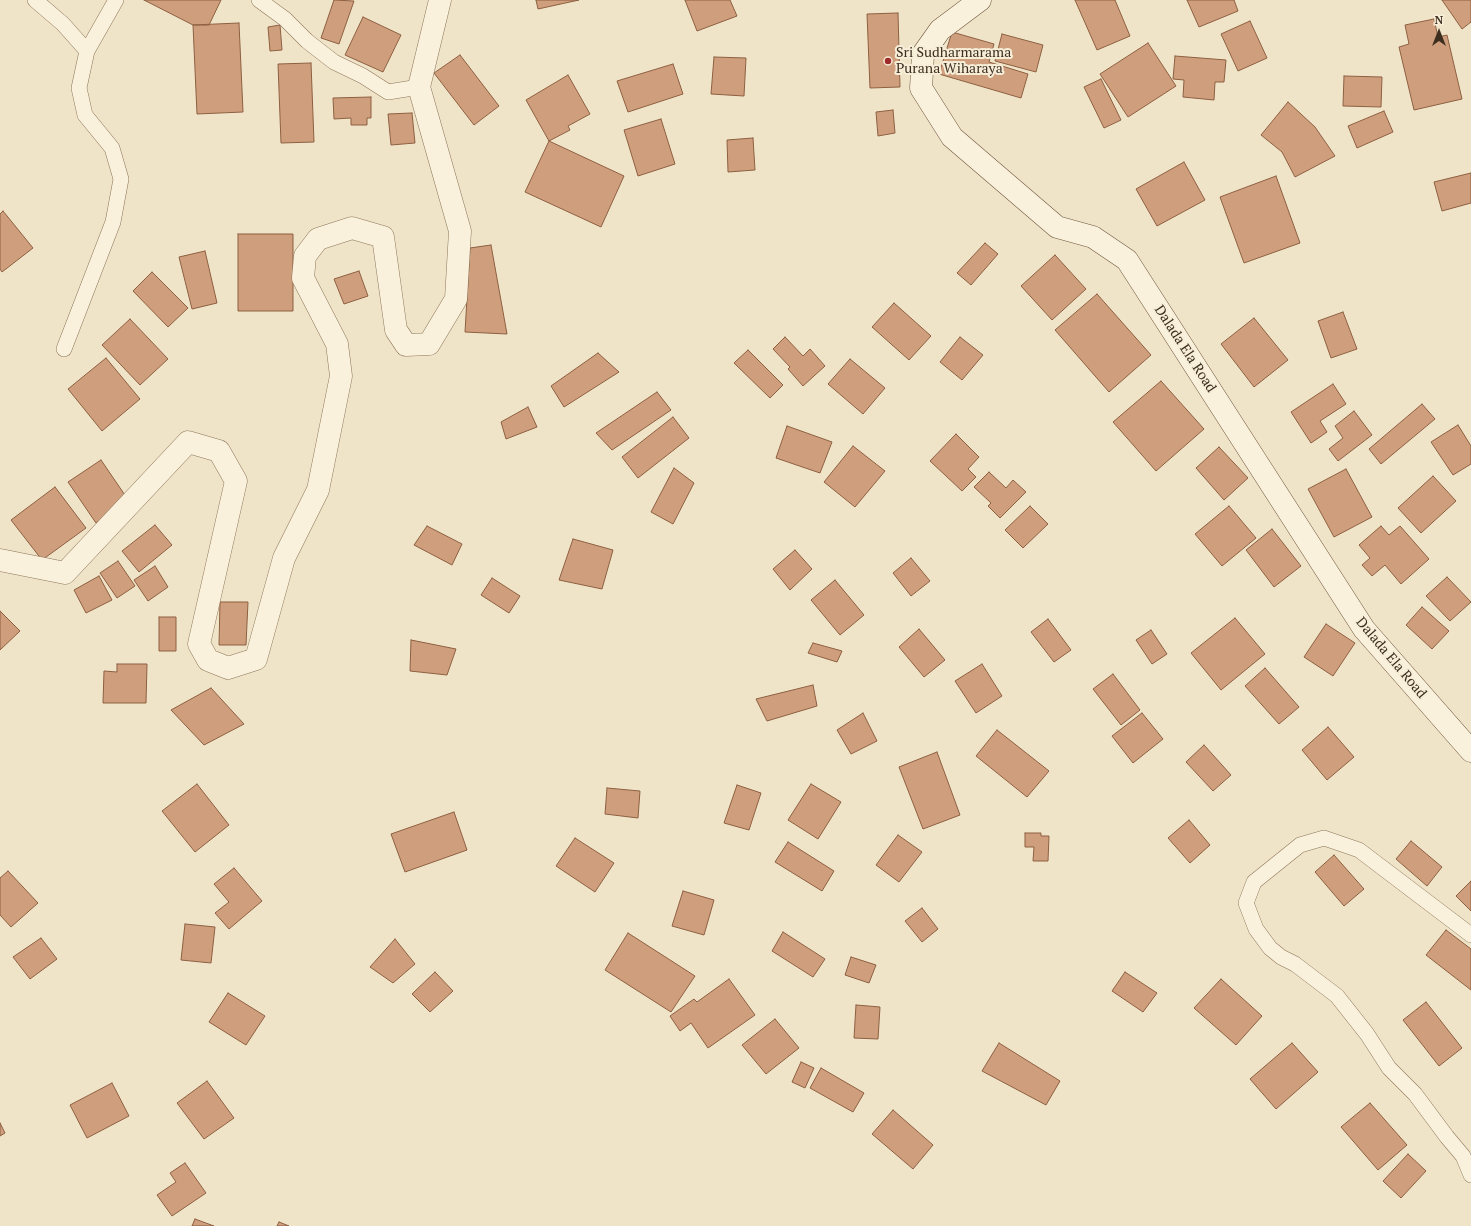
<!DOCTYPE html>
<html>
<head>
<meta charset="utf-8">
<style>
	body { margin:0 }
	#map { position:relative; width:1471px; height:1226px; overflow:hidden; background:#f0e4c8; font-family:"PT Serif",serif }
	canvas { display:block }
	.north { position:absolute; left:1419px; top:12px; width:40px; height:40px; -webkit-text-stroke:3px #f7eed8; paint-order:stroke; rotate:0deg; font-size:11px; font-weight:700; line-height:16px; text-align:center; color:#3d2e20 }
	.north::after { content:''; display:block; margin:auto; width:14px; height:18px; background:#3d2e20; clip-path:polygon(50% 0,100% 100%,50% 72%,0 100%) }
</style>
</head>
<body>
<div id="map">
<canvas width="1471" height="1226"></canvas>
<div class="north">N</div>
</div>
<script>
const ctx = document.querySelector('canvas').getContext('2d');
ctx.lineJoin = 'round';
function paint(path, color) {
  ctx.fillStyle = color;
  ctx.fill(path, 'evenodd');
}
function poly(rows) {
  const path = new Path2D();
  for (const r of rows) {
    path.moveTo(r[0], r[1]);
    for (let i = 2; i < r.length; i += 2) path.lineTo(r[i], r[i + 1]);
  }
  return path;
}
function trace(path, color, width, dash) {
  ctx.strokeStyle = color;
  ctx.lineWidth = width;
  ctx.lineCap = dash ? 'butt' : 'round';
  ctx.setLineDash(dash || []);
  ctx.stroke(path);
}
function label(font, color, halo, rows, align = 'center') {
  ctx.font = font + ' "PT Serif",serif';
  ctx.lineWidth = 4;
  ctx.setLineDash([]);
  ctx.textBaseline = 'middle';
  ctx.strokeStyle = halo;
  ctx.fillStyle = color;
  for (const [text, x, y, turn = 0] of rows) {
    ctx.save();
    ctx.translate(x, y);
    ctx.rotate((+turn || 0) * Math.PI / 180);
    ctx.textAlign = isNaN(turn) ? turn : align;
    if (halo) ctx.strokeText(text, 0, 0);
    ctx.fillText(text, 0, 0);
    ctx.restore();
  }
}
const building = poly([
	[144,0,221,0,209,25,193,25,144,0],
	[334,0,354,1,339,44,321,38,334,0],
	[536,0,579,0,538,9,536,0],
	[685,0,730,0,737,16,697,31,685,0],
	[1075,0,1115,0,1130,36,1097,50,1075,0],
	[1187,0,1234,0,1238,11,1199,27,1187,0],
	[1442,0,1471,0,1471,22,1462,29,1442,0],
	[898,13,900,87,870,88,867,14,898,13],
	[363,17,401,35,383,72,345,55,363,17],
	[1434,19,1438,37,1447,35,1462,99,1414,110,1399,47,1409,44,1405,25,1434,19],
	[1250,21,1267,58,1238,71,1221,34,1250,21],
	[239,23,243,112,197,114,193,25,239,23],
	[280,25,282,50,270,51,268,27,280,25],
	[952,32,994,44,989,62,1028,74,1021,98,939,74,952,32],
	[1002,34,1043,45,1036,72,995,61,1002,34],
	[1148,43,1176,86,1128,117,1100,74,1148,43],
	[460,55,499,106,474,125,434,73,460,55],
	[1175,56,1226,60,1224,82,1215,82,1214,100,1183,97,1184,80,1173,79,1175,56],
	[714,57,746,58,744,96,711,94,714,57],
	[311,63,314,142,281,143,278,64,311,63],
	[673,64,683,94,628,112,617,81,673,64],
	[568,75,590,114,568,126,570,130,549,141,526,100,568,75],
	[1344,76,1382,77,1381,107,1343,106,1344,76],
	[1101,79,1121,120,1104,128,1084,87,1101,79],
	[371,97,371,118,367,118,367,125,351,125,351,118,334,119,333,98,371,97],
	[1288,102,1315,127,1335,156,1295,177,1282,152,1261,135,1288,102],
	[893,110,895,133,878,136,876,112,893,110],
	[1384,111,1393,132,1357,148,1348,126,1384,111],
	[412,113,415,143,391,145,388,114,412,113],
	[661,119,675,164,638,176,624,130,661,119],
	[753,138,755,170,728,172,727,140,753,138],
	[549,141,624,176,601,227,525,192,549,141],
	[1184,162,1205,200,1157,226,1136,189,1184,162],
	[1471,173,1471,203,1442,211,1434,182,1471,173],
	[1276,176,1300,243,1244,263,1220,197,1276,176],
	[3,211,33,248,2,272,0,269,0,214,3,211],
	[238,234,293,234,293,311,238,311,238,234],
	[985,243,998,254,971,285,957,273,985,243],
	[491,245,507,334,465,332,470,248,491,245],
	[205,251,217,303,192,309,179,257,205,251],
	[1055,255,1086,289,1052,320,1021,286,1055,255],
	[359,271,368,296,344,304,334,279,359,271],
	[152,272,188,308,168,327,133,291,152,272],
	[1097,294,1151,355,1109,392,1055,330,1097,294],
	[894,303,931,336,909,360,872,327,894,303],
	[1343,312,1357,349,1331,358,1318,321,1343,312],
	[1254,318,1288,360,1254,387,1221,344,1254,318],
	[130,319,168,359,140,385,102,345,130,319],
	[785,337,803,356,810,349,825,366,803,386,788,369,790,367,773,349,785,337],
	[960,337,983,355,962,380,940,362,960,337],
	[748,350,783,385,770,398,734,363,748,350],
	[598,353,619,372,564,407,551,386,598,353],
	[106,358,140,399,102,431,68,389,106,358],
	[850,359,885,388,863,414,828,384,850,359],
	[1161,381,1204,429,1156,471,1113,422,1161,381],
	[1333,384,1346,404,1320,421,1327,432,1311,443,1291,412,1333,384],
	[657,392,671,410,612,450,596,433,657,392],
	[1422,404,1435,419,1381,464,1369,449,1422,404],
	[528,407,537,427,506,439,501,422,528,407],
	[1354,411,1372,435,1338,461,1329,449,1343,438,1335,426,1354,411],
	[673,417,689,438,638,478,622,457,673,417],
	[1458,425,1471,446,1471,464,1453,475,1431,442,1458,425],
	[787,426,832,442,820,473,776,458,787,426],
	[956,434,979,457,968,469,976,477,962,491,930,461,956,434],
	[853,446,885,471,855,507,824,482,853,446],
	[1219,447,1248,478,1224,500,1196,468,1219,447],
	[101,460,129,501,96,523,68,482,101,460],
	[674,468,694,483,673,524,651,512,674,468],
	[1346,469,1372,517,1334,537,1308,489,1346,469],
	[989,472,1006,488,1013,480,1026,492,1000,518,988,506,991,503,974,487,989,472],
	[1433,476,1456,501,1421,533,1398,508,1433,476],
	[55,487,86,528,42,560,11,520,55,487],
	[1030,506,1048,524,1023,548,1005,530,1030,506],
	[1229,506,1256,538,1222,566,1195,534,1229,506],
	[155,525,172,545,139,572,122,551,155,525],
	[427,526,462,544,452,565,414,545,427,526],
	[1381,526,1389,535,1400,526,1429,559,1401,584,1385,565,1372,576,1362,565,1370,558,1359,545,1381,526],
	[1272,529,1301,566,1274,587,1246,550,1272,529],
	[573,539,613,550,602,589,559,580,573,539],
	[795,550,812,569,790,590,773,569,795,550],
	[911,558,930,581,911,596,893,573,911,558],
	[118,561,135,586,117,598,100,573,118,561],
	[155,566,168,587,148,601,134,580,155,566],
	[99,576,112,600,86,613,74,590,99,576],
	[1447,577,1471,602,1450,621,1426,596,1447,577],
	[492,578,520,596,509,613,481,595,492,578],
	[835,580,864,615,840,635,811,600,835,580],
	[220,602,248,602,246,645,219,645,220,602],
	[1422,607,1449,631,1432,649,1406,625,1422,607],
	[0,611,20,631,0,650,0,611],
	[159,617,176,617,176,651,159,651,159,617],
	[1235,618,1265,654,1221,690,1191,653,1235,618],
	[1048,619,1071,650,1054,662,1031,632,1048,619],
	[1326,624,1355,643,1333,676,1304,657,1326,624],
	[919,629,945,660,924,677,899,647,919,629],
	[1151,630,1167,654,1152,664,1136,640,1151,630],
	[411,640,456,649,447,675,410,671,411,640],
	[813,643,842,651,837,662,808,653,813,643],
	[117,664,147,664,146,703,103,703,104,671,117,672,117,664],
	[982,664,1002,696,976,713,955,681,982,664],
	[1265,668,1299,707,1279,724,1245,686,1265,668],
	[1113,674,1140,710,1121,725,1093,689,1113,674],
	[813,685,817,706,767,721,756,699,813,685],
	[211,688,244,724,204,745,171,710,211,688],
	[863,713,877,741,851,754,837,730,863,713],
	[1142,713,1163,739,1133,763,1112,736,1142,713],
	[1328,727,1354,757,1327,780,1302,750,1328,727],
	[997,730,1049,771,1027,797,976,756,997,730],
	[1204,745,1231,775,1213,791,1186,762,1204,745],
	[937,752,960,815,923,829,899,767,937,752],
	[197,784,229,825,195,852,162,811,197,784],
	[811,784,841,802,818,839,788,820,811,784],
	[737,785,761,793,749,830,724,823,737,785],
	[607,788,640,791,638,818,605,814,607,788],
	[454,812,467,850,405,872,391,834,454,812],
	[1189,820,1210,845,1190,863,1168,838,1189,820],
	[1025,833,1041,833,1041,836,1049,836,1048,861,1033,861,1034,847,1025,847,1025,833],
	[898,835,922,852,899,882,876,865,898,835],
	[575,838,614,863,595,892,556,866,575,838],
	[1411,841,1442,867,1427,886,1396,859,1411,841],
	[788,842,834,871,822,891,775,862,788,842],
	[1334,855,1364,889,1344,906,1315,872,1334,855],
	[234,868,262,901,229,929,215,913,229,902,214,884,234,868],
	[8,871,38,903,11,927,0,915,0,878,8,871],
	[1471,881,1471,911,1456,896,1471,881],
	[683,891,714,900,704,935,672,926,683,891],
	[922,908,938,929,922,942,905,921,922,908],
	[185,924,215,927,211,963,181,960,185,924],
	[1446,930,1471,949,1471,990,1426,955,1446,930],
	[783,932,825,959,813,977,772,951,783,932],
	[628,933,695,976,671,1012,605,970,628,933],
	[41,938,57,959,30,979,13,957,41,938],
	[395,939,415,964,393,983,370,967,395,939],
	[851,957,876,965,869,983,845,975,851,957],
	[435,972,453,991,430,1012,412,994,435,972],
	[1125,972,1157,993,1143,1012,1112,991,1125,972],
	[729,979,755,1015,708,1048,691,1023,680,1031,670,1016,694,999,697,1002,729,979],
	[1221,979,1262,1016,1236,1045,1194,1008,1221,979],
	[228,993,265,1016,246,1045,209,1022,228,993],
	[1426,1002,1462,1048,1439,1066,1403,1020,1426,1002],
	[856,1005,880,1007,878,1039,854,1038,856,1005],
	[775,1019,799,1048,766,1074,742,1045,775,1019],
	[999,1043,1060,1081,1046,1105,982,1071,999,1043],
	[1292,1043,1318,1072,1276,1109,1250,1079,1292,1043],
	[801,1062,814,1068,805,1088,792,1082,801,1062],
	[821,1068,864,1093,853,1112,810,1088,821,1068],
	[207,1081,234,1118,204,1139,177,1103,207,1081],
	[112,1083,129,1116,87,1138,70,1105,112,1083],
	[1370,1103,1407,1145,1378,1170,1341,1127,1370,1103],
	[893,1110,933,1145,913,1169,872,1134,893,1110],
	[0,1123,5,1133,0,1136,0,1123],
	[1408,1154,1426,1171,1401,1198,1383,1181,1408,1154],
	[185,1163,206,1193,172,1216,157,1195,176,1182,170,1173,185,1163],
	[195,1219,214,1226,192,1226,195,1219],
	[279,1222,289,1226,277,1226,279,1222]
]);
paint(building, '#cf9f7d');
trace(building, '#8d5f41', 1);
const lane = poly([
	[35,0,63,24,87,51,79,88,85,115,112,148,121,179,113,222,64,349],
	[259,0,285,19,307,41,334,62,363,76,388,92,419,87],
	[87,51,116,0],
	[1471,935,1359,850,1324,838,1300,845,1254,882,1246,903,1256,929,1270,948,1281,957,1295,964,1337,996,1367,1034,1389,1068,1415,1094,1447,1137,1463,1156,1471,1175]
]);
const street = poly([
	[0,560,65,573,188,442,219,451,236,481,199,644,208,660,228,668,256,659,284,558,318,490,341,376,337,344,303,278,305,256,318,239,352,228,383,237,396,330,406,345,429,344,456,299,460,231,419,87,440,0]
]);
const secondary = poly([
	[980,0,940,30,923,54,921,88,952,137,1057,227,1093,237,1127,260,1364,629,1471,751]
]);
trace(lane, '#8d765c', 16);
trace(street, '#8d765c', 23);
trace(secondary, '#6f573f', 23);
trace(lane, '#faf1dc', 15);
trace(street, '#faf1dc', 22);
trace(secondary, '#faf1dc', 22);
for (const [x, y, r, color] of [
	[888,61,4,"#9e2a2b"]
]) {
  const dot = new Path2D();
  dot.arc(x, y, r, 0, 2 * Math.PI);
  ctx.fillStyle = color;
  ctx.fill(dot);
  trace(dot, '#f7eed8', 1.5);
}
label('14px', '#3d2e20', '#f7eed8', [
	["Sri Sudharmarama",896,53],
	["Purana Wiharaya",896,69]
], 'left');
label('14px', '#3d2e20', '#f7eed8', [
	["Dalada Ela Road",1185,349,57],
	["Dalada Ela Road",1391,658,50]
]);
</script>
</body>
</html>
